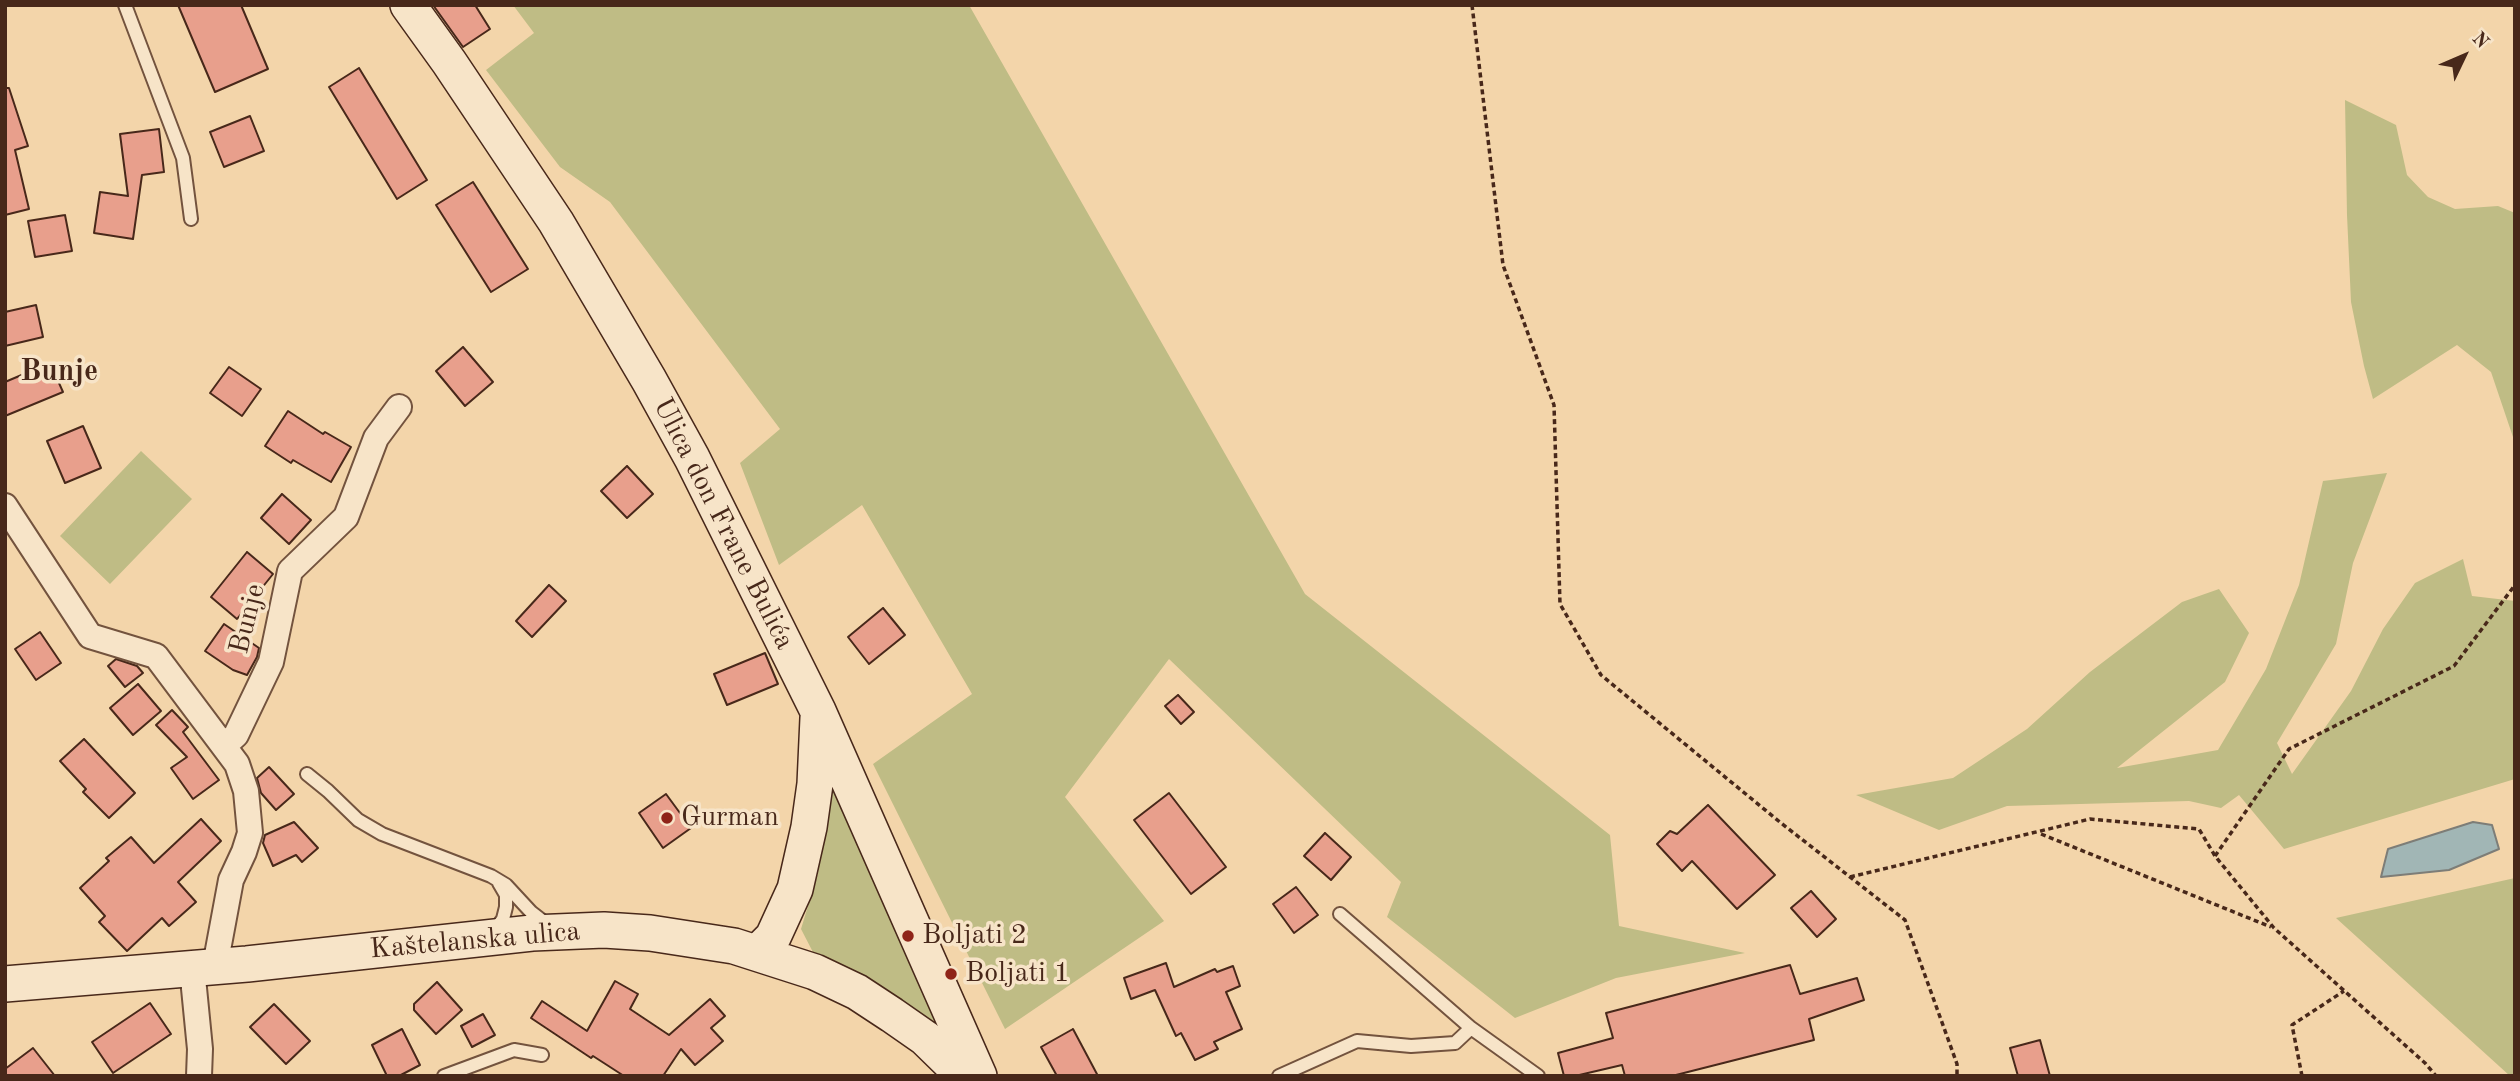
<!DOCTYPE html>
<html>
<head>
<meta charset="utf-8">
<style>
	body { margin:0 }
	#map { position:relative; width:2520px; height:1081px; overflow:hidden; background:#f3d5aa; font-family:"Old Standard TT",serif }
	canvas { display:block }
	.frame { position:absolute; inset:0; border:7px solid #48281a; pointer-events:none }
	.north { position:absolute; left:2429px; top:21px; width:70px; height:70px; -webkit-text-stroke:5px #f7e4c8; paint-order:stroke; rotate:46deg; font-size:19px; font-weight:700; line-height:28px; text-align:center; color:#48281a }
	.north::after { content:''; display:block; margin:auto; width:24px; height:32px; background:#48281a; clip-path:polygon(50% 0,100% 100%,50% 72%,0 100%) }
</style>
</head>
<body>
<div id="map">
<canvas width="2520" height="1081"></canvas>
<div class="frame"></div>
<div class="north">N</div>
</div>
<script>
const ctx = document.querySelector('canvas').getContext('2d');
ctx.lineJoin = 'round';
function paint(path, color) {
  ctx.fillStyle = color;
  ctx.fill(path, 'evenodd');
}
function poly(rows) {
  const path = new Path2D();
  for (const r of rows) {
    path.moveTo(r[0], r[1]);
    for (let i = 2; i < r.length; i += 2) path.lineTo(r[i], r[i + 1]);
  }
  return path;
}
function trace(path, color, width, dash) {
  ctx.strokeStyle = color;
  ctx.lineWidth = width;
  ctx.lineCap = dash ? 'butt' : 'round';
  ctx.setLineDash(dash || []);
  ctx.stroke(path);
}
function label(font, color, halo, rows, align = 'center') {
  ctx.font = font + ' "Old Standard TT",serif';
  ctx.lineWidth = 7;
  ctx.setLineDash([]);
  ctx.textBaseline = 'middle';
  ctx.strokeStyle = halo;
  ctx.fillStyle = color;
  for (const [text, x, y, turn = 0] of rows) {
    ctx.save();
    ctx.translate(x, y);
    ctx.rotate((+turn || 0) * Math.PI / 180);
    ctx.textAlign = isNaN(turn) ? turn : align;
    if (halo) ctx.strokeText(text, 0, 0);
    ctx.fillText(text, 0, 0);
    ctx.restore();
  }
}
paint(poly([
	[513,5,969,5,1305,594,1610,835,1619,926,1745,953,1616,978,1515,1018,1387,917,1401,882,1169,659,1065,797,1164,921,1005,1029,873,764,972,694,862,505,779,565,740,463,780,429,610,202,560,167,486,70,534,33],
	[2345,100,2396,125,2407,175,2428,197,2455,209,2498,206,2515,213,2515,443,2491,372,2457,345,2373,399,2364,366,2351,302,2347,215],
	[141,451,192,499,110,584,60,536],
	[2387,473,2353,563,2336,644,2277,743,2292,774,2351,691,2383,629,2415,583,2463,559,2472,596,2515,601,2515,779,2284,849,2239,795,2221,808,2189,801,2007,806,1939,830,1856,795,1953,778,2027,729,2090,672,2182,602,2219,589,2249,633,2225,682,2117,768,2218,750,2266,669,2299,585,2323,481],
	[830,779,937,1023,852,973,816,958,801,929,818,873],
	[2515,878,2515,1076,2510,1076,2336,918]
]), '#bfbc85');
const water = poly([
	[2473,822,2492,825,2499,849,2449,870,2381,877,2388,849,2473,822]
]);
paint(water, '#a1b6b5');
trace(water, '#7d7d77', 2);
const building = poly([
	[178,5,241,5,268,69,215,92,178,5],
	[433,5,475,5,490,29,463,47,433,5],
	[359,68,427,180,397,199,329,87,359,68],
	[5,88,9,88,28,146,15,150,29,209,5,215,5,88],
	[250,116,264,151,224,167,210,132,250,116],
	[159,129,164,172,142,175,133,239,94,233,100,192,128,196,120,134,159,129],
	[473,182,528,269,491,292,436,205,473,182],
	[65,215,72,251,35,257,28,221,65,215],
	[36,305,43,337,5,346,5,312,36,305],
	[463,347,493,382,465,406,436,371,463,347],
	[50,363,63,392,5,416,5,382,50,363],
	[229,367,261,389,242,416,210,393,229,367],
	[288,411,323,434,325,432,351,447,331,482,293,460,291,463,265,446,288,411],
	[83,426,101,468,65,483,47,441,83,426],
	[627,466,653,494,627,518,601,491,627,466],
	[282,494,311,520,289,544,261,518,282,494],
	[247,552,273,574,237,619,211,597,247,552],
	[549,585,566,601,532,637,516,621,549,585],
	[883,608,905,635,869,664,848,637,883,608],
	[224,624,259,648,257,657,247,675,233,670,205,651,224,624],
	[40,632,61,663,36,680,15,649,40,632],
	[765,653,778,684,727,705,714,674,765,653],
	[116,659,137,666,143,673,125,687,108,666,116,659],
	[138,684,161,711,133,735,110,708,138,684],
	[1178,695,1194,712,1181,724,1165,706,1178,695],
	[172,710,188,727,183,732,219,780,193,799,171,768,187,757,156,725,172,710],
	[84,739,135,793,109,818,83,792,86,789,60,761,84,739],
	[269,767,294,794,276,810,261,793,257,778,269,767],
	[1169,793,1226,867,1191,894,1134,820,1169,793],
	[666,794,691,828,663,848,639,813,666,794],
	[1708,805,1775,875,1737,909,1692,861,1682,871,1657,844,1670,831,1677,834,1708,805],
	[201,819,221,841,178,882,196,902,169,926,162,918,127,951,99,922,105,916,80,888,109,861,106,858,131,837,154,863,201,819],
	[294,822,318,848,302,862,296,855,273,866,263,843,265,835,294,822],
	[1325,833,1351,857,1331,880,1304,856,1325,833],
	[1296,887,1318,915,1294,933,1273,904,1296,887],
	[1811,891,1836,919,1817,937,1791,908,1811,891],
	[1166,963,1174,987,1215,969,1217,972,1233,966,1240,986,1226,992,1242,1029,1214,1042,1218,1049,1195,1060,1181,1033,1176,1036,1155,990,1131,999,1124,978,1166,963],
	[1790,965,1800,994,1857,978,1864,1000,1809,1019,1814,1040,1672,1076,1625,1076,1622,1065,1575,1076,1564,1076,1558,1053,1613,1038,1606,1013,1790,965],
	[615,981,638,994,630,1009,669,1035,710,999,725,1016,711,1028,723,1041,695,1065,681,1049,663,1076,624,1076,593,1056,591,1058,531,1018,542,1001,587,1031,615,981],
	[437,982,462,1010,436,1034,414,1010,414,1004,437,982],
	[150,1003,171,1034,113,1073,92,1042,150,1003],
	[274,1004,310,1041,286,1064,250,1027,274,1004],
	[483,1014,495,1035,472,1047,461,1026,483,1014],
	[402,1029,420,1065,399,1076,387,1076,372,1045,402,1029],
	[1073,1029,1098,1076,1057,1076,1041,1047,1073,1029],
	[2040,1040,2050,1076,2018,1076,2010,1048,2040,1040],
	[33,1048,55,1076,5,1076,5,1069,33,1048]
]);
paint(building, '#e89f8c');
trace(building, '#48281a', 2);
const lane = poly([
	[125,5,183,158,191,219],
	[307,774,328,791,358,820,382,834,491,876,506,885,531,912,549,926],
	[1340,914,1471,1028,1538,1076],
	[495,930,503,919,506,907,506,895,499,883],
	[444,1076,514,1050,542,1055],
	[1279,1076,1357,1041,1411,1046,1455,1043,1471,1028]
]);
const street = poly([
	[5,506,90,636,156,656,237,764,246,791,250,833,244,852,231,880,215,966],
	[225,745,236,735,271,662,290,571,346,517,376,438,399,407],
	[192,968,200,1049,199,1076]
]);
const secondary = poly([
	[408,5,449,62,556,222,649,380,692,458,818,711,979,1076],
	[758,952,773,937,795,889,809,827,815,784,818,718],
	[5,984,247,964,532,933,604,930,650,933,734,946,815,972,857,992,892,1015,925,1038,964,1076]
]);
trace(lane, '#73533e', 16);
trace(street, '#73533e', 28);
trace(secondary, '#48281a', 38);
trace(poly([
	[1472,5,1503,265,1554,405,1560,604,1601,675,1781,823,1905,920,1957,1064,1957,1076],
	[2041,834,2271,927],
	[2215,856,2289,749,2454,666,2515,585],
	[1850,877,2090,819,2199,829,2215,856,2274,928,2425,1063,2436,1076],
	[2302,1076,2292,1025,2344,991]
]), '#48281a', 3.5, [5, 3.5]);
trace(lane, '#f7e4c8', 12);
trace(street, '#f7e4c8', 24);
trace(secondary, '#f7e4c8', 35);
for (const [x, y, r, color] of [
	[667,818,7,"#8f2418"],
	[908,936,7,"#8f2418"],
	[951,974,7,"#8f2418"]
]) {
  const dot = new Path2D();
  dot.arc(x, y, r, 0, 2 * Math.PI);
  ctx.fillStyle = color;
  ctx.fill(dot);
  trace(dot, '#f7e4c8', 2.5);
}
label('28px', '#48281a', '#f7e4c8', [
	["Ulica don Frane Bulića",723,524,63],
	["Bunje",248,619,-76],
	["Kaštelanska ulica",475,941,-5]
]);
label('28px', '#48281a', '#f7e4c8', [
	["Gurman",681,818],
	["Boljati 2",922,936],
	["Boljati 1",965,974]
], 'left');
label('bold 30px', '#48281a', '#f7e4c8', [
	["Bunje",59,372]
]);
</script>
</body>
</html>
